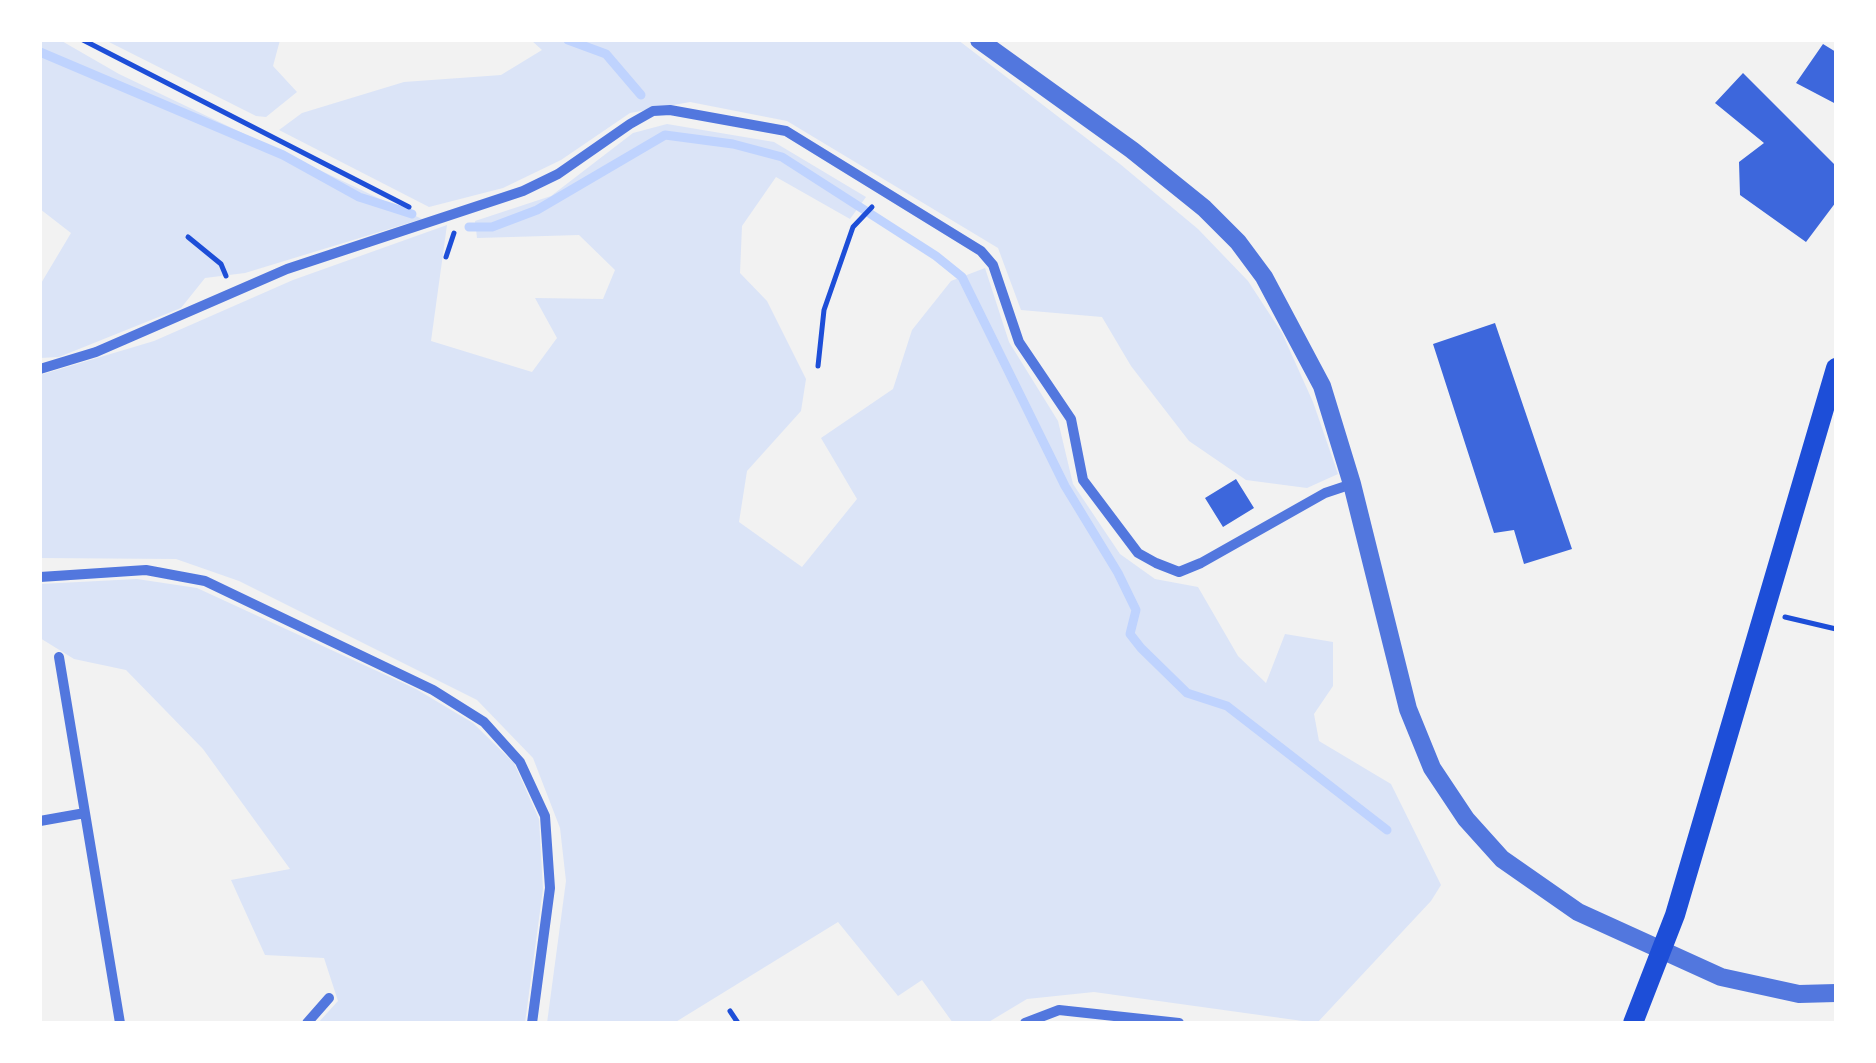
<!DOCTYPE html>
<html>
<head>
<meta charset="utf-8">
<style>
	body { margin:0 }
	#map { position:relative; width:1876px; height:1063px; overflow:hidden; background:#f2f2f2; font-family:Poppins,sans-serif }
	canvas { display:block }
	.frame { position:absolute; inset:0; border:42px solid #fff; pointer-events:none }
</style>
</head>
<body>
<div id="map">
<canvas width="1876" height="1063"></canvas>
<div class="frame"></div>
</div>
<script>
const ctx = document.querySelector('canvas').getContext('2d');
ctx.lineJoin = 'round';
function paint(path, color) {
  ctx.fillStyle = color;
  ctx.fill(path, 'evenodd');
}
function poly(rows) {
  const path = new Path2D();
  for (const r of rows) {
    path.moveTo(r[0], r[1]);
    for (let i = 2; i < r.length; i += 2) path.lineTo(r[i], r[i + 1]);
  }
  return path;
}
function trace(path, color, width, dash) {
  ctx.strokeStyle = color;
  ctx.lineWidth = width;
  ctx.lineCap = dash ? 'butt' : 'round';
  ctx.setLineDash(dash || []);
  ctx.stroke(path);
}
paint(poly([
	[40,40,60,40,119,74,422,219,245,273,205,278,181,308,59,357,40,358,40,285,71,233,40,209],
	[105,40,280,40,273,66,297,92,266,117,256,116],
	[531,40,958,40,1120,164,1198,229,1248,281,1282,333,1313,402,1338,474,1307,488,1246,480,1189,441,1131,366,1102,317,1021,310,998,248,787,121,690,102,630,113,561,160,503,188,429,207,279,130,302,113,404,82,501,75,542,50],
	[667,124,774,142,866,197,850,219,776,177,742,226,740,273,767,301,806,379,801,411,747,471,739,522,802,567,857,499,821,438,893,389,912,330,951,281,985,268,1009,342,1058,421,1073,484,1120,554,1155,579,1198,587,1238,656,1266,683,1285,634,1333,642,1333,686,1314,714,1319,741,1391,784,1441,885,1431,901,1317,1023,1094,992,1027,999,987,1023,953,1023,922,980,898,996,838,922,674,1023,547,1023,566,881,560,828,533,758,477,700,239,581,176,559,40,558,40,375,154,341,293,280,447,225,431,341,532,372,557,338,535,298,603,299,615,270,579,235,477,238,475,221,551,196,633,133],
	[137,579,197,588,416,689,473,723,514,763,539,819,543,889,525,1023,318,1023,338,1001,324,958,265,955,231,880,290,869,203,749,126,670,74,659,40,638,40,584]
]), '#dbe4f7');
trace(poly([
	[568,40,606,54,641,95],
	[40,52,283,155,359,197,412,214],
	[469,227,492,227,537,210,665,135,733,144,782,157,936,256,962,277,1065,486,1118,573,1136,610,1130,634,1141,648,1187,693,1227,706,1387,830]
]), '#bfd3fe', 9);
paint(poly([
	[1823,44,1836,52,1836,104,1796,83],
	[1743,73,1836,166,1836,202,1806,242,1740,195,1739,162,1764,143,1715,103],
	[1495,323,1572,549,1524,564,1514,530,1494,533,1433,344],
	[1236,479,1254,508,1223,527,1205,498]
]), '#3d67dc');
trace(poly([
	[83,40,409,207],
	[188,237,221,264,226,276],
	[446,257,454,233],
	[818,366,824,310,853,227,872,207],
	[1785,617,1836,629],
	[730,1011,738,1023]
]), '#1d4ed8', 5);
trace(poly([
	[40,369,96,352,287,269,523,191,558,174,630,124,653,111,670,110,786,131,981,251,993,265,1019,342,1071,419,1083,480,1138,553,1156,563,1179,572,1201,563,1325,493,1352,484],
	[40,577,146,570,205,581,433,690,484,722,520,762,545,816,550,888,532,1023],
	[59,657,120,1023],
	[40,821,85,813],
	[307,1023,329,998],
	[1025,1023,1059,1010,1179,1023]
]), '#5277de', 10);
trace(poly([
	[979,40,1132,150,1204,208,1238,242,1264,277,1322,386,1352,484,1408,709,1432,768,1466,819,1502,859,1578,912,1721,977,1799,994,1836,993]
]), '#5277de', 18);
trace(poly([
	[1633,1023,1675,915,1836,368]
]), '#1d4ed8', 20);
</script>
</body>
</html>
